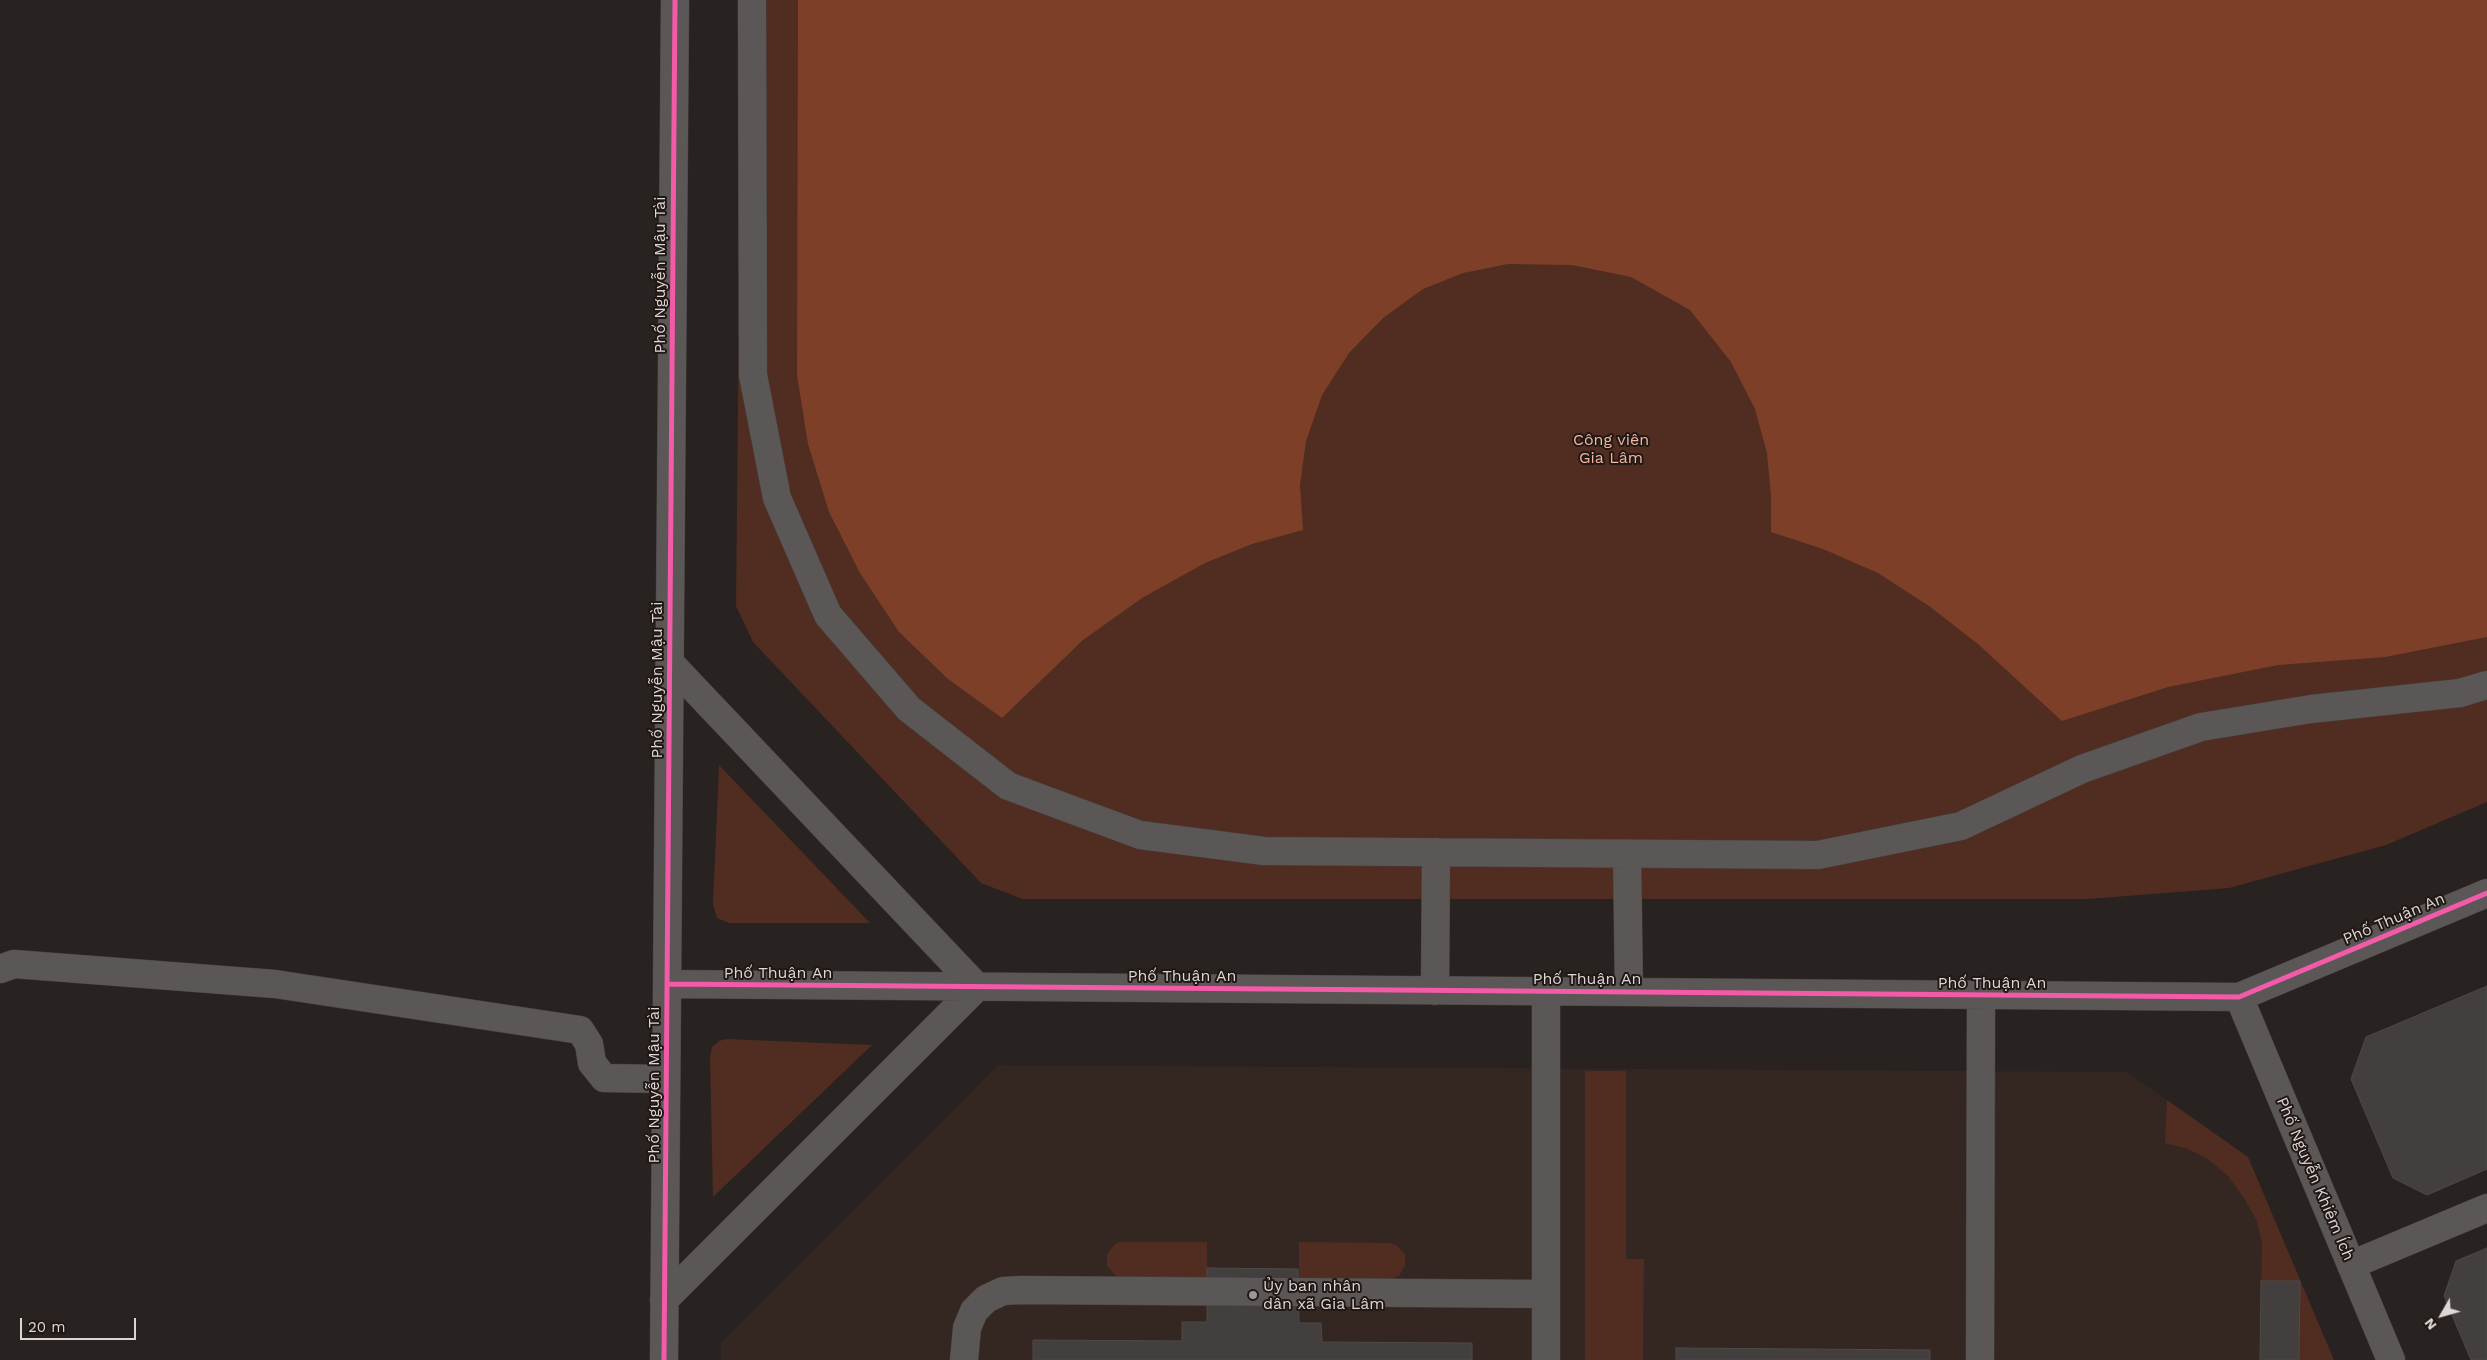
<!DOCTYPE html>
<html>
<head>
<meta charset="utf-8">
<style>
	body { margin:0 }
	#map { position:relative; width:2487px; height:1360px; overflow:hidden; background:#282221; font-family:"Work Sans",sans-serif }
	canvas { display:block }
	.north { position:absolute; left:2417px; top:1290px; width:50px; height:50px; -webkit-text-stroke:4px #211815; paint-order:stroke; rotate:232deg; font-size:14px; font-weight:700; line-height:20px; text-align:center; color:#ddd6d4 }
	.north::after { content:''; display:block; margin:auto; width:18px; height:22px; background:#ddd6d4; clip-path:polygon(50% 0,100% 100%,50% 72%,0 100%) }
	.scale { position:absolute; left:20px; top:1318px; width:116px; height:22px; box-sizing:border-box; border:2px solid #ddd6d4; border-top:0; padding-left:6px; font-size:15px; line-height:18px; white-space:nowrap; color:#ddd6d4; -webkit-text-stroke:4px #211815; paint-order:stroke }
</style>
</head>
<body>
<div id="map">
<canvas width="2487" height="1360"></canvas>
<div class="north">N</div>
<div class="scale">20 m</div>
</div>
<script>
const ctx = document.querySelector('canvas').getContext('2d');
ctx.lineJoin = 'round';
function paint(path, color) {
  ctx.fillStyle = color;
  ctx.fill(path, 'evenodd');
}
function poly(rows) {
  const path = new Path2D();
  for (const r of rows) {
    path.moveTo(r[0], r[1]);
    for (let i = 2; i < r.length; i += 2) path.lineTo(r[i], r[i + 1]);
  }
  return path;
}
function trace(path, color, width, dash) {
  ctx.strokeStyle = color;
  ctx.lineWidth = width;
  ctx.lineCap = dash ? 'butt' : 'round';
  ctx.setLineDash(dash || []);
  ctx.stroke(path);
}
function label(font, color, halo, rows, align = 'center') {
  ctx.font = font + ' "Work Sans",sans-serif';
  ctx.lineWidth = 4;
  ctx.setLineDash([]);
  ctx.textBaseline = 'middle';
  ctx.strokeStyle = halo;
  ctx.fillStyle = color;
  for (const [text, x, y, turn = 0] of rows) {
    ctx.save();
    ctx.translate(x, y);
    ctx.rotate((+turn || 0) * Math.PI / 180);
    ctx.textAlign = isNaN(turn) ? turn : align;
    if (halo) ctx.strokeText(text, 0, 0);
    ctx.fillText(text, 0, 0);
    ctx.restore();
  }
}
paint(poly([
	[998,1065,2127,1072,2248,1157,2334,1360,721,1360,721,1343]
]), '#342621');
paint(poly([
	[742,0,2487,0,2487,802,2386,845,2229,888,2088,899,1023,899,981,883,753,642,736,606],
	[719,765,870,923,729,923,717,918,713,904],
	[726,1039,872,1045,713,1197,710,1057,712,1047,719,1041],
	[1585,1071,1626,1071,1626,1259,1644,1259,1643,1360,1585,1360],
	[2167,1100,2248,1157,2334,1360,2260,1360,2262,1243,2257,1221,2244,1198,2228,1176,2208,1159,2188,1149,2165,1143],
	[1120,1242,1207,1242,1207,1278,1121,1278,1115,1275,1107,1266,1107,1254,1115,1244],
	[1299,1242,1390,1243,1396,1245,1405,1254,1405,1266,1399,1276,1388,1280,1299,1279]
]), '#502d20');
paint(poly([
	[798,0,2487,0,2487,637,2385,657,2278,665,2168,687,2062,721,1978,644,1929,606,1878,573,1823,549,1771,532,1771,495,1767,453,1755,409,1731,362,1690,310,1631,277,1572,265,1508,264,1463,273,1423,289,1383,318,1349,353,1322,395,1306,441,1300,485,1303,530,1252,544,1205,563,1142,598,1083,640,1002,718,948,679,899,632,860,573,829,512,808,444,797,375]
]), '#7d3f28');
const building = poly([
	[2487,986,2487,1169,2427,1195,2393,1178,2351,1079,2366,1037,2487,986],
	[2487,1248,2487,1360,2471,1360,2444,1296,2456,1261,2487,1248],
	[1207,1268,1298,1269,1299,1323,1321,1323,1322,1342,1472,1343,1472,1360,1033,1360,1033,1340,1182,1341,1182,1322,1207,1322,1207,1268],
	[2261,1281,2300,1281,2299,1360,2260,1360,2261,1281],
	[1676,1348,1930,1350,1930,1360,1676,1360,1676,1348]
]);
paint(building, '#433f3e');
trace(building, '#4e4948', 1);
const minor = poly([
	[752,0,753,375,777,498,828,615,909,709,1008,786,1140,835,1264,851,1818,855,1961,826,2082,769,2201,727,2311,709,2460,693,2487,685],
	[670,663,977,987],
	[1627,854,1629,992],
	[0,969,14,964,275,984,580,1030,589,1044,592,1063,604,1078,666,1079],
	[667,984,2239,997,2487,893],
	[1435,991,1436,852],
	[1546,991,1546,1360],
	[2239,997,2391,1360],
	[2351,1265,2487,1208],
	[664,1300,977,987],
	[664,1360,675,0],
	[964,1360,967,1328,974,1311,986,1299,1003,1291,1021,1290,1546,1294],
	[1980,1360,1981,996]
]);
trace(minor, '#45403f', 29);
trace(minor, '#5b5756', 28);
trace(poly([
	[667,984,2239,997,2487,893],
	[664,1360,675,0]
]), '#f35aa7', 5);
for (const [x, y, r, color] of [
	[1253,1295,5,"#9e9795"]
]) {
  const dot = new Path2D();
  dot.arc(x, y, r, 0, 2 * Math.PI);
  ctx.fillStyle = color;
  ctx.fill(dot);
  trace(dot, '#211815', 2);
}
label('16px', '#ddd6d4', '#211815', [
	["Phố Nguyễn Mậu Tài",660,275,-90],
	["Phố Nguyễn Mậu Tài",657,680,-90],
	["Phố Thuận An",2394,919,-23],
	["Phố Thuận An",778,973],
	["Phố Thuận An",1182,976],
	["Phố Thuận An",1587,979],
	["Phố Thuận An",1992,983],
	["Phố Nguyễn Mậu Tài",654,1085,-90],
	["Phố Nguyễn Khiêm Ích",2315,1179,67]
]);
label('16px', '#f2b6a0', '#211815', [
	["Công viên",1611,440],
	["Gia Lâm",1611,458]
]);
label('16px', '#ddd6d4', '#211815', [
	["Ủy ban nhân",1263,1286],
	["dân xã Gia Lâm",1263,1304]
], 'left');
</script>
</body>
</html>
